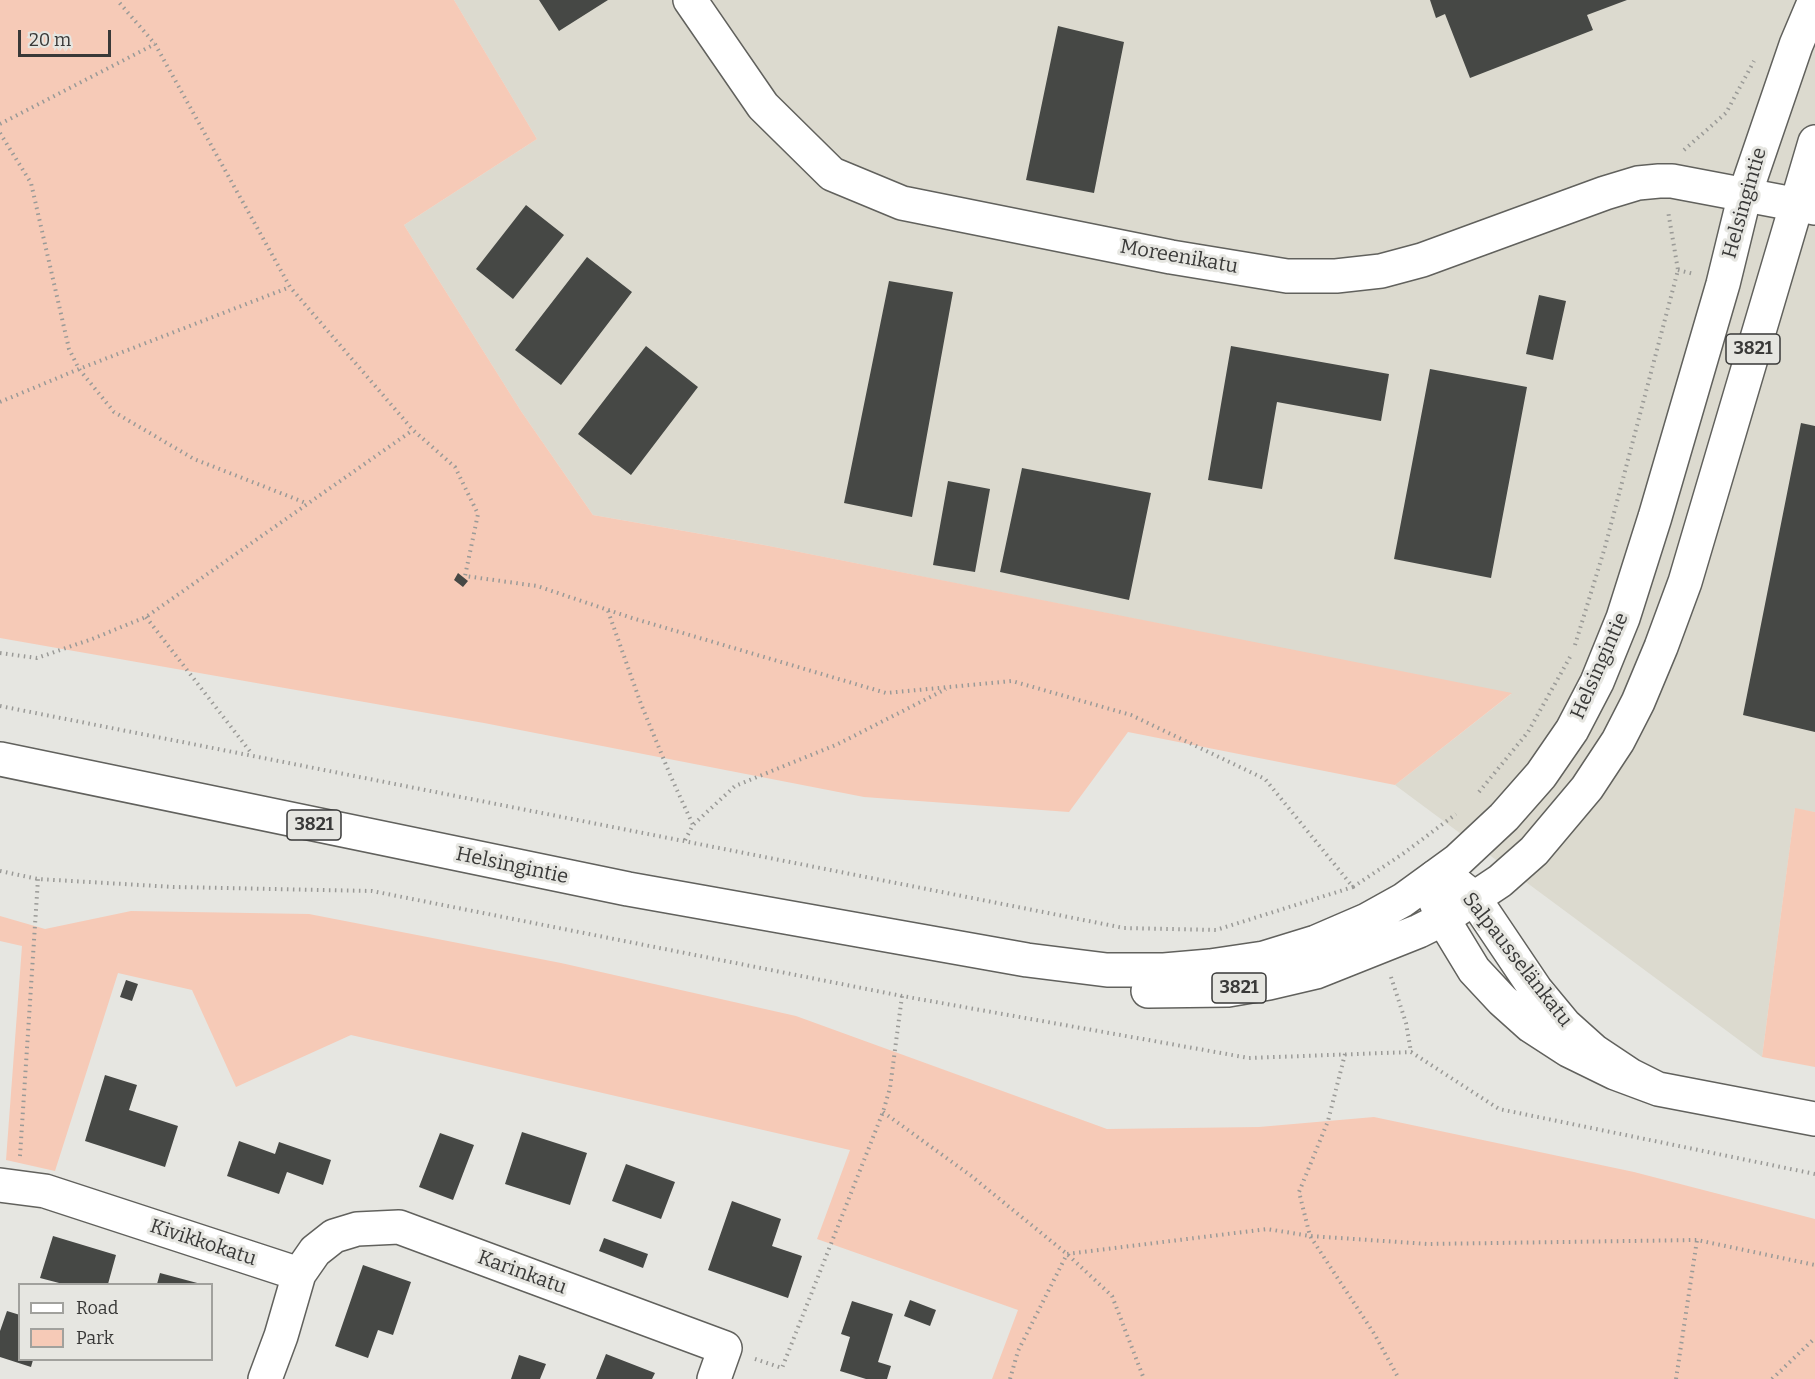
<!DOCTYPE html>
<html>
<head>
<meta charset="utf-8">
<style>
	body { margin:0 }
	#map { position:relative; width:1815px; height:1379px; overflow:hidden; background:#e6e6e1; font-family:Bitter,serif }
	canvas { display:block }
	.legend { position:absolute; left:18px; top:1283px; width:195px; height:78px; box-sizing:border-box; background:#e6e6e1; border:2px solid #a1a19d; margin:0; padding:8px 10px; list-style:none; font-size:18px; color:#393938 }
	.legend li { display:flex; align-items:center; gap:12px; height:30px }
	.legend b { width:30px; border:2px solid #a1a19d }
	.scale { position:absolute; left:18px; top:30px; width:93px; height:27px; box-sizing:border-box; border:3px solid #393938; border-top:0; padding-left:8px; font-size:18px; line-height:21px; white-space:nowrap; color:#393938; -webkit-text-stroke:4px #e6e6e1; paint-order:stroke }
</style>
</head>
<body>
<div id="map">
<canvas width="1815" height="1379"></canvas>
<ul class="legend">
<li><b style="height:8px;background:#fff"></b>Road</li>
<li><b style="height:16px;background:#f6cab7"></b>Park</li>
</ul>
<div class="scale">20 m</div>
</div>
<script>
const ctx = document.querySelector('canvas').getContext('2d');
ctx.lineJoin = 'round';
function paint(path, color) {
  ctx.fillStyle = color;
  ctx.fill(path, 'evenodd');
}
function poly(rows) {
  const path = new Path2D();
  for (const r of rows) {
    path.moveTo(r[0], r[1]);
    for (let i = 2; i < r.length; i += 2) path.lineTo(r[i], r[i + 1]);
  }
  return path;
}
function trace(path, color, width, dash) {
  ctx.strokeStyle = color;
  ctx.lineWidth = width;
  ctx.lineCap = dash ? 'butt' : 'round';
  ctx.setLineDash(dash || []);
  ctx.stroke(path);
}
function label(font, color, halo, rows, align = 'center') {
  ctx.font = font + ' Bitter,serif';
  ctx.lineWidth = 6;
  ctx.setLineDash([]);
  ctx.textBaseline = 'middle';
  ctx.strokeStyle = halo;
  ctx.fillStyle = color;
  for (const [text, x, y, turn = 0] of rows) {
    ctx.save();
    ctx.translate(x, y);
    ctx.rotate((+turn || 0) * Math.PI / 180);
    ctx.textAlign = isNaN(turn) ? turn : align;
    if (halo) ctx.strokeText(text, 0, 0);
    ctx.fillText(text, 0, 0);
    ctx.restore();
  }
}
paint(poly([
	[454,0,1815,0,1815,812,1795,809,1762,1057,1395,785,1511,694,764,545,593,515,521,411,404,225,537,139]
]), '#dcdacf');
paint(poly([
	[0,0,454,0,537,139,404,225,521,411,593,515,764,545,1512,693,1395,785,1128,732,1069,812,864,797,484,723,0,638],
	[1795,808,1815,812,1815,1067,1762,1057],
	[131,911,309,914,561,963,796,1016,1107,1129,1259,1127,1374,1117,1634,1172,1815,1219,1815,1379,992,1379,1018,1310,817,1239,850,1150,351,1035,236,1087,192,990,118,973,55,1171,6,1160,22,946,0,941,0,916,45,929]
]), '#f6cab7');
paint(poly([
	[539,0,608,0,559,31],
	[1430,0,1627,0,1587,15,1593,30,1470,78,1445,14,1436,18],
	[1058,26,1124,42,1094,193,1026,180],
	[526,205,564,235,513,299,476,269],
	[587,257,632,292,561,385,515,350],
	[889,281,953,292,912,517,844,503],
	[1539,295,1566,301,1553,360,1526,354],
	[646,346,698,387,631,475,578,434],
	[1231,346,1389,374,1381,421,1277,402,1262,489,1208,480],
	[1430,369,1527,387,1491,578,1394,559],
	[1801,423,1815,426,1815,732,1743,715],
	[1022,468,1151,493,1129,600,1000,572],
	[948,481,990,489,975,572,933,565],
	[458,573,468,581,463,587,454,580],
	[126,980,138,984,132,1001,120,997],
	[105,1075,137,1085,129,1110,178,1126,165,1167,85,1141],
	[522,1132,587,1153,570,1205,505,1184],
	[440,1133,474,1145,453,1200,419,1187],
	[239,1141,275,1154,279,1142,331,1160,323,1185,287,1172,279,1194,227,1176],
	[626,1164,675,1182,661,1219,612,1201],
	[732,1201,781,1219,772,1246,802,1256,788,1298,708,1270],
	[53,1236,116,1255,108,1284,63,1284,40,1278],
	[604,1238,648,1254,643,1268,599,1251],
	[363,1265,411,1282,393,1335,378,1330,368,1358,335,1346],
	[160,1273,201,1284,157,1284],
	[910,1300,936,1310,930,1326,904,1316],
	[852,1301,893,1314,878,1362,891,1366,887,1379,866,1379,840,1371,850,1337,841,1334],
	[7,1311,20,1315,20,1360,33,1360,31,1367,0,1357,0,1331],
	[606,1354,655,1373,652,1379,596,1379],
	[519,1355,546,1364,540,1379,511,1379]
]), '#464845');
const minor = poly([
	[690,0,763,106,832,174,902,203,1171,257,1287,276,1336,276,1381,271,1422,260,1605,193,1638,183,1659,181,1672,181,1815,208],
	[0,1185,45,1191,299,1274,281,1336,265,1379],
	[299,1274,315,1251,334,1236,357,1229,399,1227,725,1348,714,1379]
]);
const secondary = poly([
	[1658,1089,1630,1075,1594,1051,1565,1025,1536,990,1474,898,1454,882,1435,877,1435,900,1443,919,1474,970,1502,1000,1531,1026,1568,1050,1615,1073,1658,1089,1815,1119]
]);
const primary = poly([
	[0,759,628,889,1027,960,1107,970,1164,970,1210,966,1264,958,1316,942,1367,920,1403,900,1458,860,1504,817,1541,775,1572,730,1597,682,1623,618,1655,517,1723,284,1745,194,1796,45,1815,0],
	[1148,991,1228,990,1269,983,1316,972,1419,931,1443,919,1500,881,1534,851,1587,788,1618,741,1638,702,1661,647,1685,582,1815,142]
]);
trace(minor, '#61615d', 36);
trace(secondary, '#61615d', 36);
trace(primary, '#61615d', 36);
trace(poly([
	[0,124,155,44],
	[0,133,31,183,69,349,79,369,114,412,194,459,306,503],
	[1684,150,1726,113,1754,61],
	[1678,270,1694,274],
	[0,402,79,369,290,287],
	[608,611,641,704,671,777,693,825],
	[146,617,252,754],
	[1575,645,1605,547,1678,270,1668,211],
	[0,653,37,658,92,639,146,617,413,430],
	[0,706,1124,928,1216,930,1353,887,1265,779,1131,715,1012,681,886,693,632,618,537,586,465,576,478,514,455,467,413,430,290,287,155,44,117,0],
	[1479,792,1528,732,1570,657],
	[685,840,693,825,735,786,838,744,946,689],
	[0,871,38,879,174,887,372,891,902,996,1249,1058,1411,1052,1499,1109,1815,1174],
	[1353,887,1404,853,1456,814],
	[1391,977,1406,1023,1411,1052],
	[1345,1054,1328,1121,1299,1192,1310,1236,1375,1335,1399,1379],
	[883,1112,970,1175,1067,1254,1112,1296,1144,1379],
	[20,1156,38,879],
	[755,1359,782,1368,883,1112,890,1088,902,996],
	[1010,1379,1018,1351,1067,1254,1267,1229,1310,1236,1428,1244,1697,1240,1815,1265],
	[1676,1379,1697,1240],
	[1772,1379,1815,1338]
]), '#9a9a97', 4, [1.5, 4.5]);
trace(minor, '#fff', 33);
trace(secondary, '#fff', 33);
trace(primary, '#fff', 33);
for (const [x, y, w] of [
	[1753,349,54],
	[314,825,54],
	[1239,988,54]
]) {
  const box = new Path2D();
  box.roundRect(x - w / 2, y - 15, w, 30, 4.5);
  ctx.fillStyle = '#e6e6e1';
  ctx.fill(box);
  trace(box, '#393938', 1.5);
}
label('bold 18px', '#393938', null, [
	["3821",1753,349],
	["3821",314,825],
	["3821",1239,988]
]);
label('20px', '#393938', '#e6e6e1', [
	["Helsingintie",1745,203,-74],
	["Moreenikatu",1179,257,10],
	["Helsingintie",1600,666,-66],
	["Helsingintie",512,866,12],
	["Salpausselänkatu",1517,960,52],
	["Kivikkokatu",203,1243,18],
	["Karinkatu",522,1273,20]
]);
</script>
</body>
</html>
